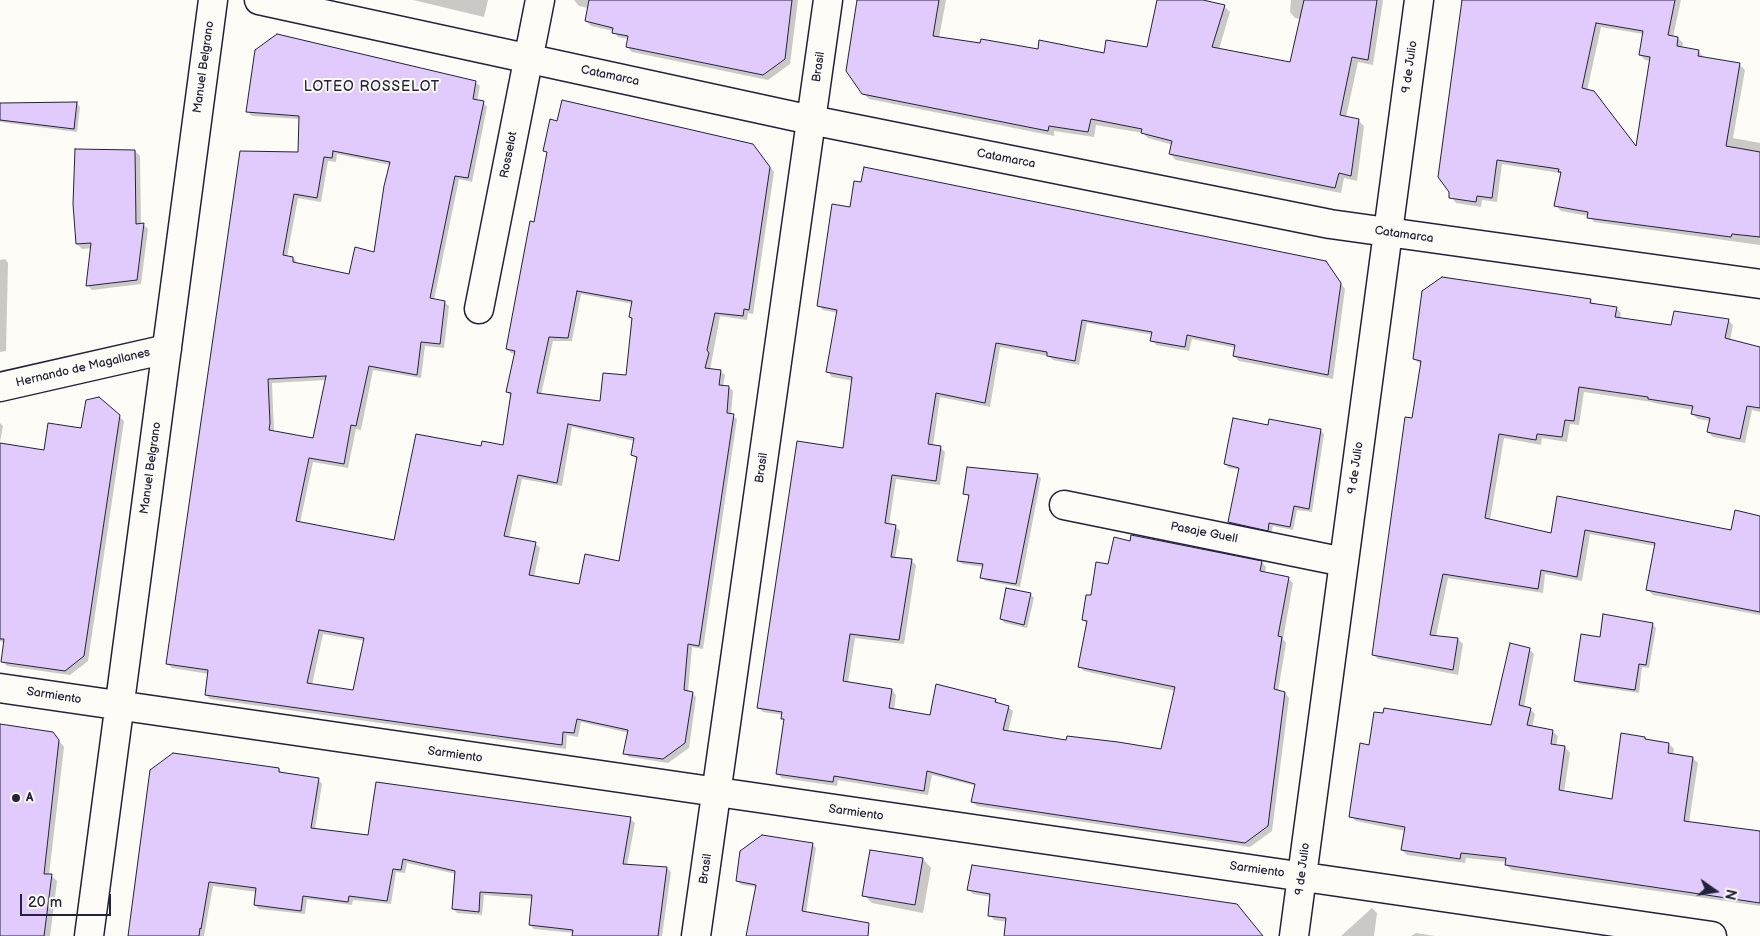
<!DOCTYPE html>
<html>
<head>
<meta charset="utf-8">
<style>
	body { margin:0 }
	#map { position:relative; width:1760px; height:936px; overflow:hidden; background:#fdfcf7; font-family:"Balsamiq Sans",sans-serif }
	canvas { display:block }
	.north { position:absolute; left:1690px; top:866px; width:50px; height:50px; -webkit-text-stroke:4px #fdfcf7; paint-order:stroke; rotate:103deg; font-size:14px; font-weight:700; line-height:20px; text-align:center; color:#22223b }
	.north::after { content:''; display:block; margin:auto; width:18px; height:22px; background:#22223b; clip-path:polygon(50% 0,100% 100%,50% 72%,0 100%) }
	.scale { position:absolute; left:20px; top:894px; width:91px; height:22px; box-sizing:border-box; border:2px solid #22223b; border-top:0; padding-left:6px; font-size:15px; line-height:18px; white-space:nowrap; color:#22223b; -webkit-text-stroke:4px #fdfcf7; paint-order:stroke }
</style>
</head>
<body>
<div id="map">
<canvas width="1760" height="936"></canvas>
<div class="north">N</div>
<div class="scale">20 m</div>
</div>
<script>
const ctx = document.querySelector('canvas').getContext('2d');
ctx.lineJoin = 'round';
function paint(path, color) {
  ctx.fillStyle = color;
  ctx.fill(path, 'evenodd');
}
function poly(rows) {
  const path = new Path2D();
  for (const r of rows) {
    path.moveTo(r[0], r[1]);
    for (let i = 2; i < r.length; i += 2) path.lineTo(r[i], r[i + 1]);
  }
  return path;
}
function trace(path, color, width, dash) {
  ctx.strokeStyle = color;
  ctx.lineWidth = width;
  ctx.lineCap = dash ? 'butt' : 'round';
  ctx.setLineDash(dash || []);
  ctx.stroke(path);
}
function label(font, color, halo, rows, align = 'center') {
  ctx.font = font + ' "Balsamiq Sans",sans-serif';
  ctx.lineWidth = 4;
  ctx.setLineDash([]);
  ctx.textBaseline = 'middle';
  ctx.strokeStyle = halo;
  ctx.fillStyle = color;
  for (const [text, x, y, turn = 0] of rows) {
    ctx.save();
    ctx.translate(x, y);
    ctx.rotate((+turn || 0) * Math.PI / 180);
    ctx.textAlign = isNaN(turn) ? turn : align;
    if (halo) ctx.strokeText(text, 0, 0);
    ctx.fillText(text, 0, 0);
    ctx.restore();
  }
}
paint(poly([
	[413,0,488,0,484,17],
	[574,0,798,0,790,64,768,80,632,52,627,47,629,39,618,37,613,31,591,26,586,21,588,8,579,6],
	[859,0,946,0,939,38,1039,51,1105,54,1148,49,1158,0,1197,0,1224,6,1230,12,1219,49,1291,64,1301,19,1295,18,1290,12,1291,0,1290,0,1383,0,1373,65,1358,62,1346,117,1358,120,1364,126,1357,181,1344,178,1341,193,1176,160,1170,154,1173,145,1148,138,1143,133,1096,125,1094,137,1054,131,1054,136,869,99,863,93],
	[1463,0,1681,0,1673,37,1678,38,1683,43,1682,48,1698,51,1704,57,1703,58,1739,64,1745,70,1733,138,1760,143,1760,245,1594,222,1589,216,1561,211,1556,206,1562,174,1560,173,1502,164,1497,202,1482,200,1481,207,1456,203,1451,197],
	[1601,27,1643,34,1640,55,1645,60,1650,61,1637,147,1599,98,1587,91],
	[475,82,480,86,477,101,483,102,487,107,472,182,459,179,434,300,444,302,449,306,444,348,425,346,421,378,373,370,361,430,356,429,348,468,313,462,300,523,395,542,482,448,504,446,512,397,507,392,515,354,511,353,507,349,535,223,548,154,545,150,753,145,774,172,753,314,748,313,747,320,720,316,710,370,720,371,725,375,723,386,729,387,733,391,731,415,737,419,703,649,692,647,688,692,692,693,696,697,689,748,668,763,629,757,625,753,629,733,581,722,578,737,567,735,566,749,210,699,206,695,209,674,172,668,168,664,299,154,300,119,252,116,248,112],
	[337,154,390,165,375,253,350,275,297,265,297,262,293,258,287,257,298,198,321,202,328,161,336,162],
	[581,294,633,304,627,377,601,403,541,395,553,341,572,341],
	[326,380,314,439,274,432,272,383],
	[572,427,634,441,632,455,638,459,620,563,580,586,534,577,540,548,536,544,509,538,522,479,562,486],
	[323,634,365,641,354,692,312,685],
	[77,103,80,107,77,132,0,122,0,104],
	[135,151,140,156,141,225,143,224,148,229,141,284,92,290,87,285,92,248,82,249,77,244],
	[5,259,8,263,6,351,0,352,0,260],
	[1330,267,1345,289,1333,379,1239,361,1234,356,1236,348,1192,339,1189,351,1156,345,1152,340,1153,335,1087,323,1079,365,1053,360,1048,356,1000,347,990,407,940,397,933,446,940,447,945,452,940,485,896,479,889,525,895,526,900,531,895,558,911,560,916,565,904,644,855,638,848,683,892,690,896,695,894,710,931,716,995,700,1000,705,1008,707,1013,711,1008,732,1068,742,1162,751,1175,691,1084,671,1080,667,1087,624,1083,619,1092,597,1109,566,1262,562,1266,567,1265,573,1288,578,1293,583,1283,639,1286,643,1278,692,1285,693,1289,698,1272,831,1250,847,977,806,972,802,976,786,932,775,928,795,838,780,837,786,782,778,777,773,785,721,782,718,783,715,763,712,759,708,844,449,853,381,832,377,828,372,838,313,823,310,818,305],
	[1590,300,1595,305,1616,308,1621,313,1620,319,1672,327,1728,320,1733,325,1730,341,1760,348,1760,412,1752,410,1745,443,1713,437,1708,432,1710,421,1698,419,1692,414,1693,410,1654,403,1652,402,1584,392,1579,425,1570,424,1567,442,1542,438,1541,445,1504,438,1490,520,1552,534,1558,497,1732,531,1760,518,1760,615,1653,595,1648,590,1655,546,1590,534,1582,581,1545,574,1543,593,1448,578,1436,636,1458,639,1463,644,1458,675,1378,659,1373,654,1422,365,1414,359],
	[119,416,124,421,88,661,70,675,7,666,2,661,5,643,0,641,0,444,45,452,82,429],
	[0,423,3,426,0,442],
	[1269,426,1320,430,1324,434,1312,512,1297,510,1293,530,1273,526,1271,534,1233,526,1230,522,1240,470,1229,468,1225,464],
	[1037,475,1041,478,1020,587,986,581,982,577,984,567,962,564,959,561,970,497,964,493],
	[1030,594,1034,598,1027,628,1005,623,1001,619],
	[1652,624,1656,628,1649,668,1642,667,1639,693,1579,684,1575,680,1601,638],
	[1529,649,1534,654,1524,707,1530,709,1535,714,1532,728,1552,731,1558,736,1556,746,1565,747,1570,753,1564,792,1613,801,1645,738,1648,741,1669,744,1674,749,1673,755,1693,758,1698,763,1689,823,1760,832,1760,906,1512,870,1506,865,1507,862,1466,858,1465,863,1407,855,1402,850,1405,831,1356,821,1351,816,1370,746,1492,726],
	[0,725,58,739,64,747,49,875,52,876,57,881,50,936,0,936],
	[279,769,283,774,318,779,322,784,315,829,369,837,630,819,635,823,627,866,667,868,671,872,662,936,574,936,574,933,534,929,530,925,533,899,484,895,482,915,457,913,453,909,456,874,407,863,405,873,396,872,391,904,353,900,352,905,307,899,305,914,259,909,255,905,257,892,213,886,204,936,129,936],
	[812,844,816,848,806,913,860,936,748,936,757,887,742,885,737,881],
	[871,852,923,859,931,868,923,913,872,903,864,895],
	[969,890,1258,936,1005,936,1007,922,994,920,990,915,991,897,973,894],
	[1372,908,1377,913,1374,936,1341,936],
	[1416,933,1435,936,1411,936]
]), '#0003');
const building = poly([
	[589,0,792,0,785,59,763,75,626,47,628,36,612,33,613,28,585,21,589,0],
	[857,0,939,0,933,36,980,43,981,39,1038,49,1039,40,1104,53,1106,40,1147,47,1157,0,1203,0,1225,5,1212,47,1290,62,1304,0,1377,0,1368,60,1352,57,1340,115,1359,119,1351,176,1339,173,1335,188,1169,154,1172,141,1141,133,1142,129,1091,119,1088,132,1049,126,1048,131,862,94,846,71,857,0],
	[1462,0,1675,0,1668,35,1678,37,1677,46,1699,50,1698,56,1740,63,1726,146,1760,152,1760,237,1732,234,1731,237,1587,218,1588,212,1554,206,1561,172,1558,172,1559,169,1497,160,1492,198,1477,196,1476,202,1449,198,1449,192,1438,177,1462,0],
	[1596,23,1643,31,1639,55,1650,57,1636,146,1594,91,1582,88,1596,23],
	[277,34,476,81,473,99,484,101,468,178,455,176,430,298,445,301,440,344,421,342,417,375,369,366,356,426,351,425,344,464,309,458,296,521,394,540,416,434,481,446,482,441,503,445,511,393,506,392,515,351,506,349,530,221,534,222,547,152,543,151,550,119,557,121,562,100,753,144,770,167,749,310,744,309,743,316,715,313,707,350,709,353,705,368,721,370,719,385,729,386,727,413,734,414,699,646,688,644,684,690,693,692,685,743,663,759,623,754,628,730,577,719,574,733,563,732,562,745,205,695,208,670,166,664,240,151,298,152,299,116,246,112,255,50,277,34],
	[333,151,390,162,384,186,374,252,355,247,349,274,293,262,293,257,283,255,294,194,317,198,324,157,332,158,333,151],
	[577,291,632,301,629,317,632,318,626,375,603,373,600,401,537,393,549,337,568,338,577,291],
	[326,376,313,438,269,430,270,423,268,379,326,376],
	[568,424,634,438,631,455,637,457,619,561,585,554,579,584,529,575,536,542,504,536,518,475,557,483,568,424],
	[319,630,364,638,353,690,307,683,319,630],
	[77,102,74,129,0,120,0,103,77,102],
	[75,149,135,150,136,224,144,223,137,280,86,286,91,243,76,244,73,204,75,149],
	[864,167,1326,261,1341,283,1328,375,1233,356,1235,345,1187,335,1185,347,1150,341,1152,332,1082,320,1075,361,1047,356,1047,352,996,343,985,403,936,393,928,444,941,446,936,481,892,475,885,523,896,525,891,557,912,559,899,640,850,634,843,681,892,689,889,708,930,715,936,684,996,699,995,702,1009,706,1003,730,1066,740,1067,736,1118,742,1161,749,1175,687,1078,667,1087,621,1082,620,1086,595,1091,595,1096,562,1108,564,1114,537,1130,541,1131,535,1262,561,1260,571,1289,577,1278,636,1282,637,1274,689,1285,692,1268,826,1245,843,971,802,975,784,927,771,924,791,834,776,833,782,776,774,784,719,781,719,782,712,757,708,797,441,843,448,852,377,826,372,837,310,817,306,832,204,850,207,854,181,861,182,864,167],
	[1442,277,1591,299,1590,303,1617,307,1615,317,1671,325,1674,311,1729,319,1725,338,1760,347,1760,408,1747,406,1740,439,1707,432,1710,418,1691,414,1693,406,1648,399,1648,397,1579,387,1574,421,1565,420,1562,437,1537,434,1536,440,1499,434,1485,518,1551,533,1557,496,1731,530,1735,510,1760,516,1760,612,1646,590,1655,543,1585,530,1577,577,1541,570,1538,589,1443,574,1430,635,1458,638,1453,670,1372,655,1405,417,1412,418,1421,361,1413,359,1422,291,1442,277],
	[99,397,120,415,84,656,65,671,1,662,4,639,0,639,0,443,44,450,48,423,81,428,86,400,99,397],
	[1233,418,1268,425,1269,419,1321,429,1309,509,1294,506,1290,527,1269,523,1268,531,1228,522,1239,468,1224,464,1233,418],
	[967,467,1038,474,1016,584,980,578,983,564,957,561,969,495,963,494,967,467],
	[1006,588,1031,593,1024,625,1000,619,1006,588],
	[1603,614,1653,623,1646,665,1639,664,1635,690,1574,681,1581,634,1600,637,1603,614],
	[1510,643,1530,648,1519,705,1531,708,1527,725,1553,730,1551,744,1565,746,1559,790,1612,799,1621,733,1645,737,1645,739,1669,743,1668,753,1693,757,1684,821,1760,831,1760,903,1505,865,1506,858,1461,853,1460,859,1401,850,1405,827,1349,817,1360,743,1369,745,1374,712,1383,713,1384,708,1491,725,1510,643],
	[0,724,53,732,59,740,44,874,52,874,44,936,0,936,0,724],
	[173,753,279,768,279,772,319,778,311,828,368,835,376,782,631,817,623,864,667,867,658,936,572,936,573,930,529,925,532,895,480,892,479,912,452,909,455,871,403,859,401,870,393,869,387,901,349,896,348,902,303,896,301,911,254,905,256,888,209,882,201,929,200,928,199,936,128,936,150,770,173,753],
	[762,835,813,843,802,911,869,923,868,936,746,936,756,885,736,881,740,851,762,835],
	[870,850,923,858,915,905,862,896,870,850],
	[972,865,1237,904,1263,936,1004,936,1006,918,988,916,990,894,967,890,972,865]
]);
paint(building, '#e0cbfc');
trace(building, '#22223b', 1);
const minor = poly([
	[259,0,811,120,1330,224,1760,284],
	[479,309,540,0],
	[0,387,167,349],
	[1064,505,1344,562],
	[0,688,1712,936],
	[89,936,213,0],
	[696,936,828,0],
	[1294,936,1419,0]
]);
trace(minor, '#22223b', 31);
trace(minor, '#fdfcf7', 28);
for (const [x, y, r, color] of [
	[16,798,5,"#22223b"]
]) {
  const dot = new Path2D();
  dot.arc(x, y, r, 0, 2 * Math.PI);
  ctx.fillStyle = color;
  ctx.fill(dot);
  trace(dot, '#fdfcf7', 2);
}
label('12px', '#22223b', '#fdfcf7', [
	["Manuel Belgrano",204,67,-82],
	["Brasil",819,67,-82],
	["9 de Julio",1410,67,-82],
	["Catamarca",610,76,12],
	["Rosselot",509,155,-79],
	["Catamarca",1006,159,11],
	["Catamarca",1404,235,8],
	["Hernando de Magallanes",83,368,-13],
	["Manuel Belgrano",151,468,-82],
	["Brasil",762,468,-82],
	["9 de Julio",1356,468,-82],
	["Pasaje Guell",1204,533,11],
	["Sarmiento",54,696,9],
	["Sarmiento",455,755,8],
	["Sarmiento",856,813,8],
	["Brasil",706,869,-82],
	["9 de Julio",1303,869,-83],
	["Sarmiento",1257,870,8]
]);
label('bold 12px', '#22223b', '#fdfcf7', [
	["A",26,798]
], 'left');
ctx.letterSpacing = '1px';
label('14px', '#22223b', '#fdfcf7', [
	["LOTEO ROSSELOT",372,87]
]);
ctx.letterSpacing = '0px';
</script>
</body>
</html>
